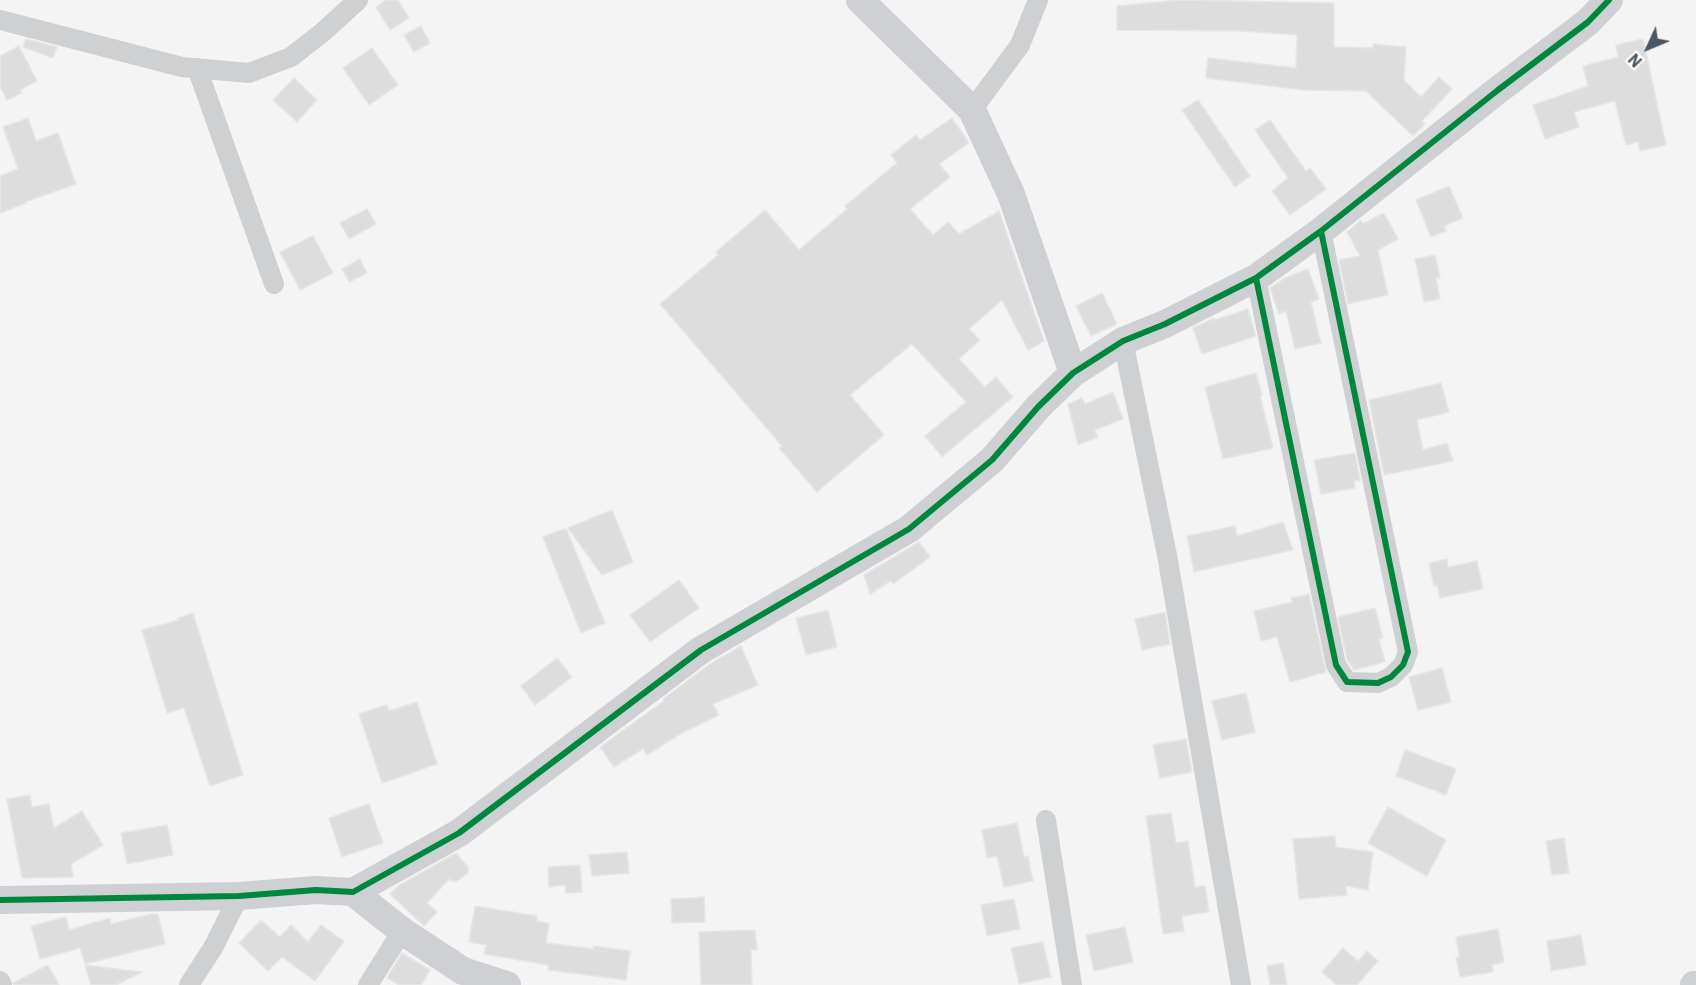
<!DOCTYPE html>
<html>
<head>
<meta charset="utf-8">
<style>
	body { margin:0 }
	#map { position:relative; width:1696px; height:985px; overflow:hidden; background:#f4f4f4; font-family:"IBM Plex Sans",sans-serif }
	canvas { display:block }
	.north { position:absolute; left:1618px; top:18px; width:60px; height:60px; -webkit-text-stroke:4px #fff; paint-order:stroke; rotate:226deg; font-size:16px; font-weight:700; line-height:24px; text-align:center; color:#4a5661 }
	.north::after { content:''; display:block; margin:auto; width:21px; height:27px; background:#4a5661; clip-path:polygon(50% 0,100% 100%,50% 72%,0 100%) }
</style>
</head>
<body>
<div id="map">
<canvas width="1696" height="985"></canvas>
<div class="north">N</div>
</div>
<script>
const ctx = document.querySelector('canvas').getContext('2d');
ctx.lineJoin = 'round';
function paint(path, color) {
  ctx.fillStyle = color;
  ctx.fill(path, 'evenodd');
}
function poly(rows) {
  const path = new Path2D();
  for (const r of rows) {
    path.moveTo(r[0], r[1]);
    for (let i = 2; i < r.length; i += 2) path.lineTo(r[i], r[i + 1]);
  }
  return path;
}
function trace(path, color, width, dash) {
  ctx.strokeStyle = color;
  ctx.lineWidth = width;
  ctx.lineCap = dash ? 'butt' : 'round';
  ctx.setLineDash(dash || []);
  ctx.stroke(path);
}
const building = poly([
	[386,0,398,0,409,18,390,30,376,7,386,0],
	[1180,0,1334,3,1334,47,1373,48,1373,44,1406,47,1404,80,1421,97,1439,77,1452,89,1422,121,1425,124,1413,136,1366,91,1304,90,1206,78,1208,58,1296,68,1297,35,1242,31,1117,30,1117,6,1180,0],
	[421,26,430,43,414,52,404,35,421,26],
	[26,39,57,47,53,58,23,47,26,39],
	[1643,39,1666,145,1640,151,1638,142,1626,145,1615,101,1574,112,1579,127,1545,139,1533,105,1588,86,1583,66,1618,57,1616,45,1643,39],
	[19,46,37,81,20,90,22,93,7,100,0,86,0,56,19,46],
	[372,48,398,85,369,105,343,68,372,48],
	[294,78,317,100,297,122,273,100,294,78],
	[1198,100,1250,176,1235,187,1182,110,1198,100],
	[28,118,36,141,58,133,76,184,25,202,26,203,0,213,0,176,18,169,3,127,28,118],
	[952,118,969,143,939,164,950,177,910,209,933,235,948,222,959,234,999,211,1044,341,1028,350,1002,300,969,329,980,340,959,359,985,387,996,377,1013,397,942,457,925,436,966,402,912,344,850,395,884,435,817,492,779,448,782,446,660,304,718,255,716,252,765,210,799,250,847,209,845,206,897,163,891,155,916,135,920,140,952,118],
	[1270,120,1306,171,1310,168,1326,189,1290,215,1272,191,1288,178,1255,130,1270,120],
	[1449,186,1463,218,1444,226,1446,231,1431,237,1416,200,1449,186],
	[367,209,376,224,349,239,340,223,367,209],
	[1384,213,1398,239,1378,250,1388,295,1348,304,1339,260,1360,256,1347,232,1361,220,1363,224,1384,213],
	[313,236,333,273,300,290,280,252,313,236],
	[1435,255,1440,278,1436,278,1440,299,1424,302,1415,259,1435,255],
	[360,259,367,273,349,282,342,269,360,259],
	[1308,269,1319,299,1311,302,1321,343,1295,349,1286,311,1279,314,1270,288,1285,278,1308,269],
	[1102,293,1117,324,1091,336,1076,306,1102,293],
	[1248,309,1256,336,1202,354,1193,328,1214,318,1215,320,1248,309],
	[1256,373,1262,395,1260,396,1273,448,1223,459,1205,387,1256,373],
	[1441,383,1449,412,1417,420,1423,450,1447,443,1453,461,1384,475,1369,400,1441,383],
	[1113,392,1123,419,1095,430,1098,437,1078,445,1068,404,1082,398,1085,404,1113,392],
	[1355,453,1360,480,1354,481,1355,488,1321,494,1314,460,1355,453],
	[612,510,633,562,602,575,568,528,612,510],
	[1283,522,1293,550,1194,572,1187,536,1235,526,1237,536,1283,522],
	[566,528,605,623,581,633,543,537,566,528],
	[919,542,930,557,893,584,891,581,870,594,864,575,919,542],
	[1447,559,1448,567,1477,561,1483,589,1440,598,1437,585,1434,586,1429,563,1447,559],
	[679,580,699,608,650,642,630,615,679,580],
	[1309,594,1326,672,1290,682,1277,637,1261,641,1254,611,1292,602,1291,598,1309,594],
	[1375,608,1383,638,1379,639,1385,662,1354,670,1347,660,1338,617,1375,608],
	[828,610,837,647,806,655,796,618,828,610],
	[1165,612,1170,644,1142,650,1135,619,1165,612],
	[193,613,243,775,210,786,184,708,167,713,142,630,179,620,178,618,193,613],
	[741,646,758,685,713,704,719,715,682,733,647,755,643,749,614,767,600,747,664,701,663,699,710,664,741,646],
	[557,658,572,677,535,705,521,686,557,658],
	[1442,668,1451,702,1418,710,1409,677,1442,668],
	[1246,693,1255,732,1222,740,1212,701,1246,693],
	[417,702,437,764,382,783,359,714,387,705,389,711,417,702],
	[1186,739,1192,772,1160,778,1153,745,1186,739],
	[1405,750,1456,769,1446,795,1396,776,1405,750],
	[30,795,32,807,49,804,54,828,82,811,103,845,71,864,73,877,22,878,7,799,30,795],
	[369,804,383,843,342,857,329,818,369,804],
	[1388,807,1446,840,1427,876,1368,843,1388,807],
	[1171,813,1176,843,1188,841,1195,887,1205,886,1209,912,1182,916,1184,931,1163,934,1146,816,1171,813],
	[1017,823,1024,857,1028,856,1033,881,1004,887,997,856,987,858,982,830,1017,823],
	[167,825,173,855,127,864,121,833,167,825],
	[1335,836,1336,847,1373,852,1368,890,1346,886,1347,895,1299,899,1293,839,1335,836],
	[1564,838,1569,873,1552,875,1546,841,1564,838],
	[627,852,629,873,592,876,589,855,627,852],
	[456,853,468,867,468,873,457,881,451,881,449,879,427,903,437,912,424,926,390,894,398,886,456,853],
	[580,865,582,892,566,893,565,885,549,887,548,867,580,865],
	[704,897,705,922,672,923,671,899,704,897],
	[1014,899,1020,929,987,936,981,905,1014,899],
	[475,906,537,916,537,921,549,923,546,943,594,949,594,946,630,951,626,980,548,970,548,965,484,954,486,945,469,942,475,906],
	[151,914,158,914,165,944,85,964,80,948,40,959,31,926,66,917,69,930,110,918,111,924,151,914],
	[261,920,280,937,291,925,308,942,321,925,344,941,315,981,282,957,268,971,239,943,261,920],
	[1125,927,1133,962,1094,971,1086,935,1125,927],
	[1498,929,1504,962,1492,965,1493,972,1460,977,1456,957,1459,957,1456,937,1498,929],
	[755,930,757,950,751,950,752,985,701,985,699,932,755,930],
	[1581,935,1586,965,1551,971,1547,941,1581,935],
	[1043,942,1051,977,1019,984,1011,948,1043,942],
	[1343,948,1358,961,1367,951,1378,961,1357,985,1337,985,1322,972,1343,948],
	[402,953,430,970,421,985,399,985,387,978,402,953],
	[1283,963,1287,985,1270,985,1267,966,1283,963],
	[48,965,59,985,14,985,13,983,48,965],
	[85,965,142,972,116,985,91,985,85,965]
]);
paint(building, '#ddddde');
trace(building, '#e5e6e7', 1.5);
trace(poly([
	[0,20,182,67,249,73,291,57,323,32,358,0],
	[197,68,274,284],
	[972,110,1020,45,1038,0],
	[1256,278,1336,665,1347,682,1378,683,1391,677,1403,665,1408,652,1321,231],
	[1123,341,1167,555,1241,985],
	[1046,820,1072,985],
	[0,981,2,985],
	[189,985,214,946,239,896],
	[368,985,402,931]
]), '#ced0d2', 20);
trace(poly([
	[860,0,972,110,1011,194,1073,373],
	[353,892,402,931,463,971,507,985],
	[0,900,239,896,316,890,353,892,459,833,701,650,909,529,992,460,1038,407,1073,373,1123,341,1165,324,1256,278,1321,231,1498,90,1588,22,1609,0],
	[1694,985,1696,985]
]), '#ced0d4', 28);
trace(poly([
	[1256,278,1336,665,1347,682,1378,683,1391,677,1403,665,1408,652,1321,231],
	[0,900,239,896,316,890,353,892,459,833,701,650,909,529,992,460,1038,407,1073,373,1123,341,1165,324,1256,278,1321,231,1498,90,1588,22,1609,0]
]), '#00873e', 6);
</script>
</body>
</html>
